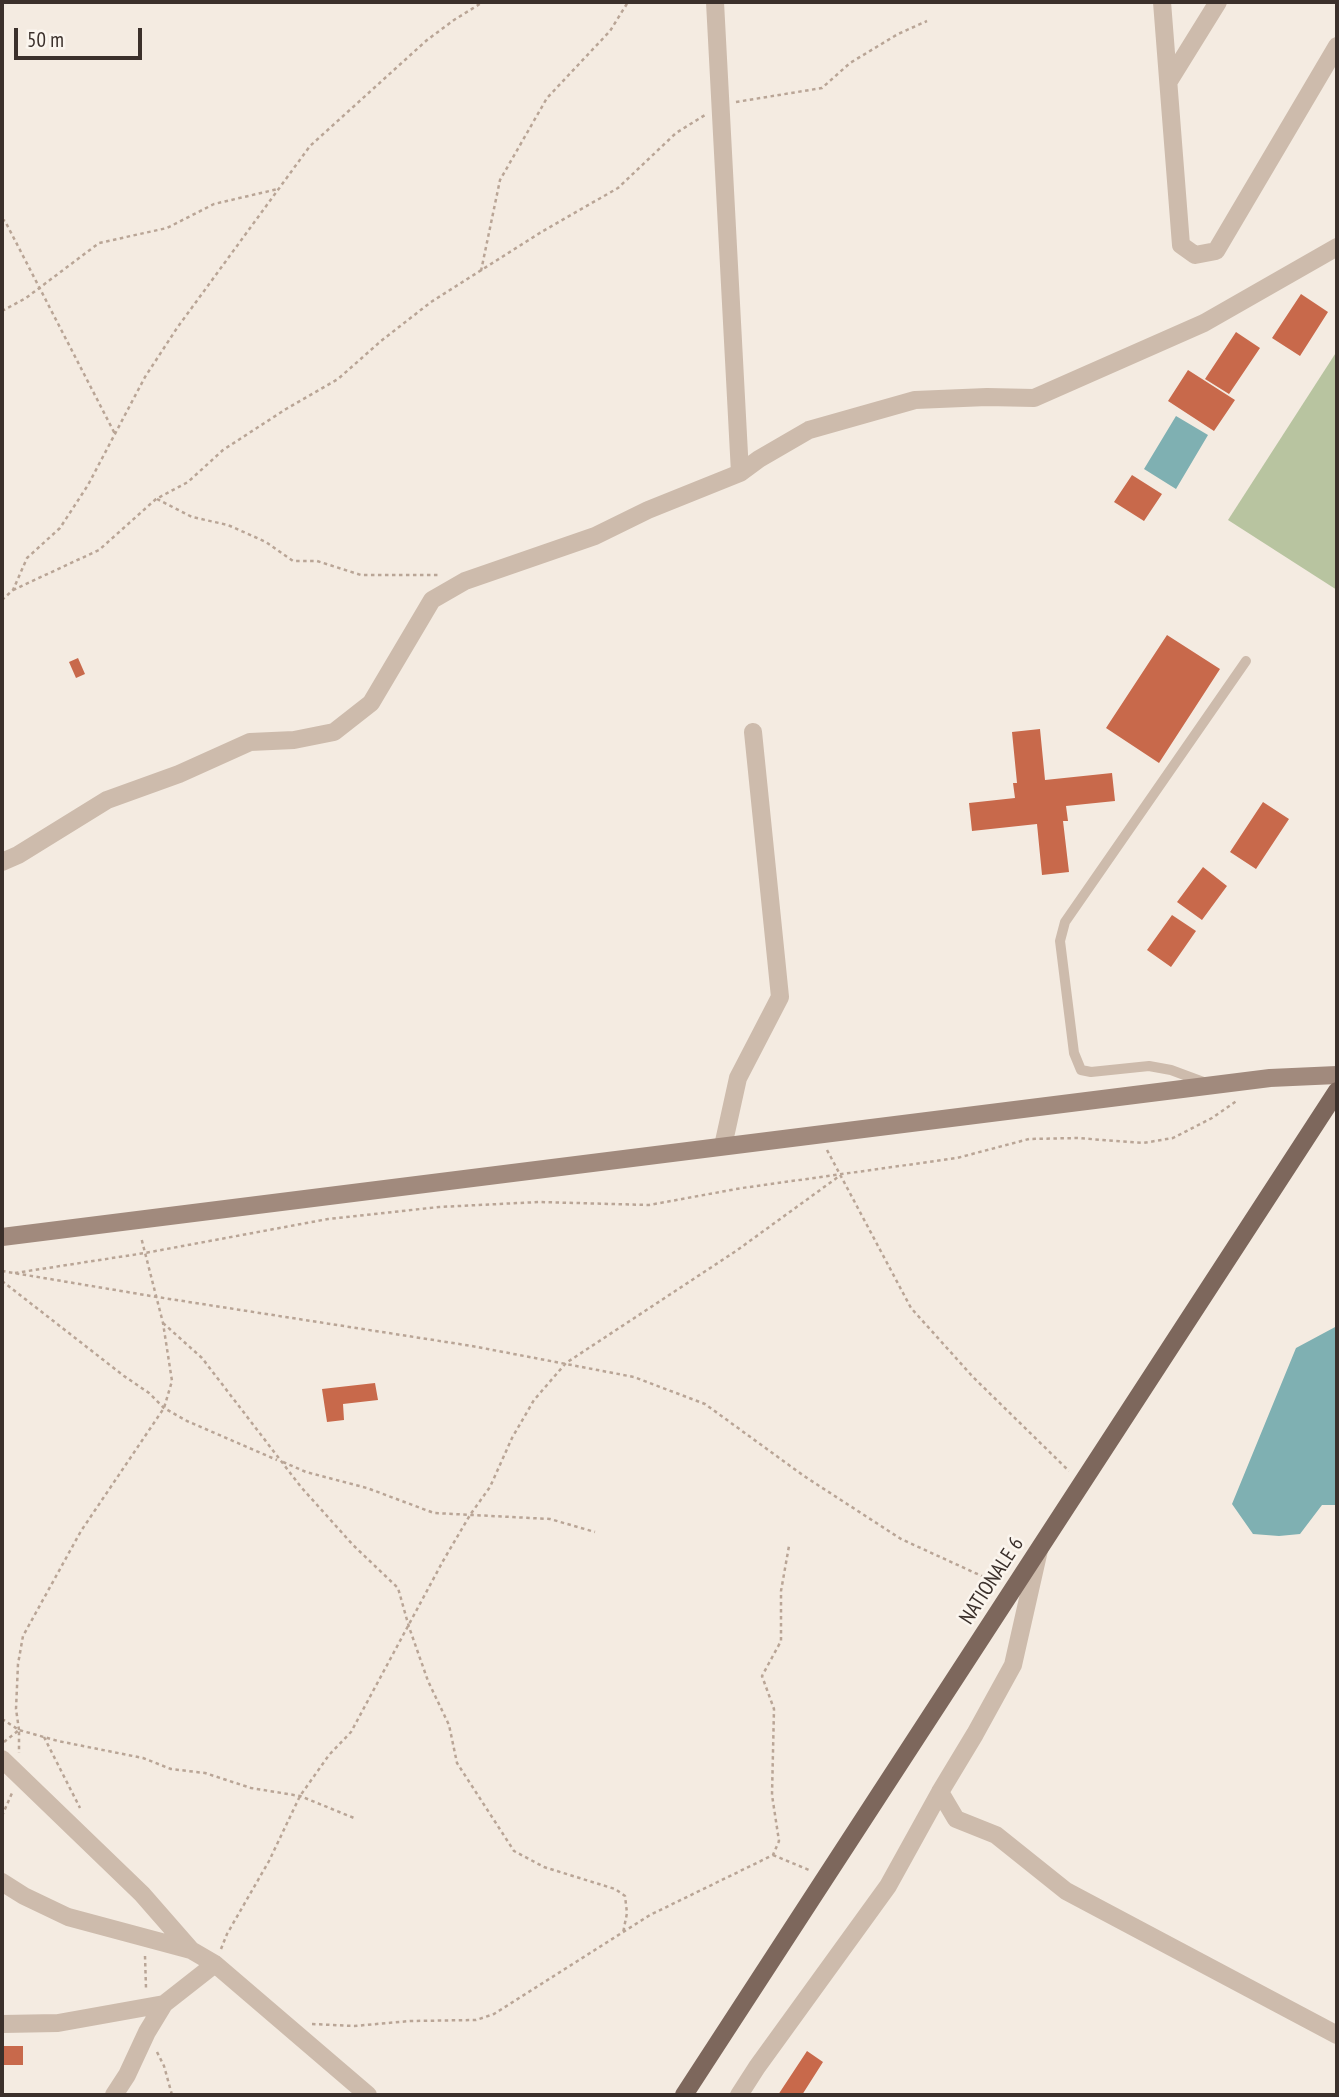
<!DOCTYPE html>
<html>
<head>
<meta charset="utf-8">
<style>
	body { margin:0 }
	#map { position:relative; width:1339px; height:2097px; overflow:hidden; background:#f4ebe1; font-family:"PT Sans Narrow",sans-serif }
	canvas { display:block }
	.frame { position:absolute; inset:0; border:4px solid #3b302b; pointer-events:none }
	.scale { position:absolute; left:14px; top:28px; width:128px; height:32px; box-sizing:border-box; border:4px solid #3b302b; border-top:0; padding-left:9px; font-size:21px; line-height:24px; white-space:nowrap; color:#3b302b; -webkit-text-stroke:5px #fbf5ee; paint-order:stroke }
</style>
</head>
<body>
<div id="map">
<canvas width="1339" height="2097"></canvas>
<div class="frame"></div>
<div class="scale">50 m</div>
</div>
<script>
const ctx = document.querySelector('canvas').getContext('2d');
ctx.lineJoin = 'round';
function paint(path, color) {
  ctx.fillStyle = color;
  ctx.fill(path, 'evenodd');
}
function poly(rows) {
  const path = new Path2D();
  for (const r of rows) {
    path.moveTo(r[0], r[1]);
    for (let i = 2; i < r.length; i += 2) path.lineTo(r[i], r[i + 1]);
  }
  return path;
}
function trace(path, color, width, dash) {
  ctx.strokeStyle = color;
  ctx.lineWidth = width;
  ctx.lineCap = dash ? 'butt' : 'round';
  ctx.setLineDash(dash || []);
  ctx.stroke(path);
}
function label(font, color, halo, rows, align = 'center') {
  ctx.font = font + ' "PT Sans Narrow",sans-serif';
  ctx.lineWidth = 5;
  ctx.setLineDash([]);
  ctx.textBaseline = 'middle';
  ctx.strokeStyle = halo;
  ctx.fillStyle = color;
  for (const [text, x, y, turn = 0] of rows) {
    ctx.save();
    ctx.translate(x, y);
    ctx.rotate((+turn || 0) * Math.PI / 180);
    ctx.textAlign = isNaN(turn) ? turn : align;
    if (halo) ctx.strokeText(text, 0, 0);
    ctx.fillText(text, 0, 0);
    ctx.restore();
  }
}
paint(poly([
	[1337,351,1337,590,1228,520]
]), '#b8c4a0');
paint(poly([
	[1176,416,1208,435,1176,489,1144,469],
	[1337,1326,1337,1505,1322,1505,1300,1534,1279,1536,1253,1534,1232,1504,1296,1348]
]), '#7fb0b2');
paint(poly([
	[1301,294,1328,312,1300,356,1272,338],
	[1236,332,1260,348,1229,394,1205,379],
	[1188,370,1235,400,1214,431,1168,401],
	[1132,475,1162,494,1144,521,1114,502],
	[1167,635,1220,669,1159,763,1106,728],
	[78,658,85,674,76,678,69,662],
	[1040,729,1045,780,1112,773,1115,801,1066,806,1068,821,1063,821,1069,872,1042,875,1037,824,972,831,969,803,1015,798,1013,783,1017,783,1012,732],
	[1263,802,1289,819,1256,869,1230,852],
	[1203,867,1227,886,1202,920,1177,902],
	[1172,915,1196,931,1171,967,1147,950],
	[375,1383,378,1400,343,1404,344,1420,327,1422,322,1389],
	[2,2046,23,2046,23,2065,2,2065],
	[807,2051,823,2062,802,2095,778,2095]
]), '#c8694b');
trace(poly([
	[736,102,822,88,850,63,898,34,927,21],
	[2,219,5,221,115,434],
	[481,271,500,180,547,98,610,31,628,2],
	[2,311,26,298,99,243,167,228,214,204,278,189],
	[157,499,192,517,228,525,266,542,293,561,317,561,361,575,438,575],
	[13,590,99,550,156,499,188,482,223,450,286,409,338,379,381,341,431,302,543,231,618,188,676,133,705,115],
	[2,600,13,590,27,558,60,528,88,485,145,377,177,328,310,146,427,40,454,20,483,2],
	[827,1150,911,1308,973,1377,1069,1471],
	[2,1271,157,1297,472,1346,634,1377,705,1404,804,1476,901,1539,997,1583],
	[15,1273,145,1253,328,1219,439,1207,539,1202,649,1205,742,1188,957,1158,1029,1139,1077,1138,1143,1143,1173,1138,1212,1118,1238,1100],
	[2,1281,124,1376,149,1393,164,1408,187,1421,277,1460],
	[163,1323,202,1358,301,1487,353,1545,398,1588,409,1627,428,1681,449,1725,457,1763,514,1851,544,1867,615,1889,625,1896,627,1913,623,1933],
	[283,1462,306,1472,367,1488,434,1513,550,1519,595,1532],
	[2,1719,19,1730,58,1741,143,1758,171,1769,205,1773,251,1788,300,1796,354,1818],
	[19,1730,16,1709,18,1664,23,1636,81,1531,164,1408,172,1381,163,1323,141,1237],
	[44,1737,80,1808],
	[4,1742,19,1730,19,1753],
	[2,1816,12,1793],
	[773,1855,809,1870],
	[221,1949,227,1934,269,1861,300,1796,329,1755,351,1732,443,1561,470,1515,490,1487,512,1438,534,1400,566,1363,736,1251,838,1177],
	[145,1956,146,1988],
	[312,2024,354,2026,410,2021,476,2020,494,2014,650,1915,773,1855,779,1841,772,1795,774,1709,762,1676,781,1641,781,1591,789,1546],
	[157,2052,164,2066,172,2095]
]), '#b9a596', 2.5, [3.5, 3.5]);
trace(poly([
	[1206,1083,1171,1070,1149,1066,1091,1072,1081,1070,1074,1053,1060,941,1065,922,1246,661]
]), '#cdbbac', 10);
trace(poly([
	[715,2,740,473],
	[1162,2,1181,245,1195,255,1216,251,1337,46],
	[1169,81,1218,2],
	[2,862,18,855,107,800,179,774,250,742,294,740,334,732,371,703,432,600,465,581,595,536,648,510,740,473,759,459,809,430,915,400,987,397,1034,398,1204,323,1337,247],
	[723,1146,738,1078,780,997,753,732],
	[2,1759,142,1894,191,1950],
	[940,1792,956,1819,996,1835,1066,1891,1337,2035],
	[2,1882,24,1896,68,1917,191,1950,215,1964,368,2095],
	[2,2024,58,2023,164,2004,215,1964],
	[114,2095,127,2075,147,2032,164,2004],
	[739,2095,757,2067,888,1886,940,1792,975,1734,1013,1665,1039,1550]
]), '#cdbbac', 18);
trace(poly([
	[2,1237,1270,1078,1337,1075]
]), '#a18a7d', 18);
trace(poly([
	[684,2095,1337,1091]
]), '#7d675c', 18);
label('21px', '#3b302b', '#fbf5ee', [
	["NATIONALE 6",992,1581,-57]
]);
</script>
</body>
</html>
